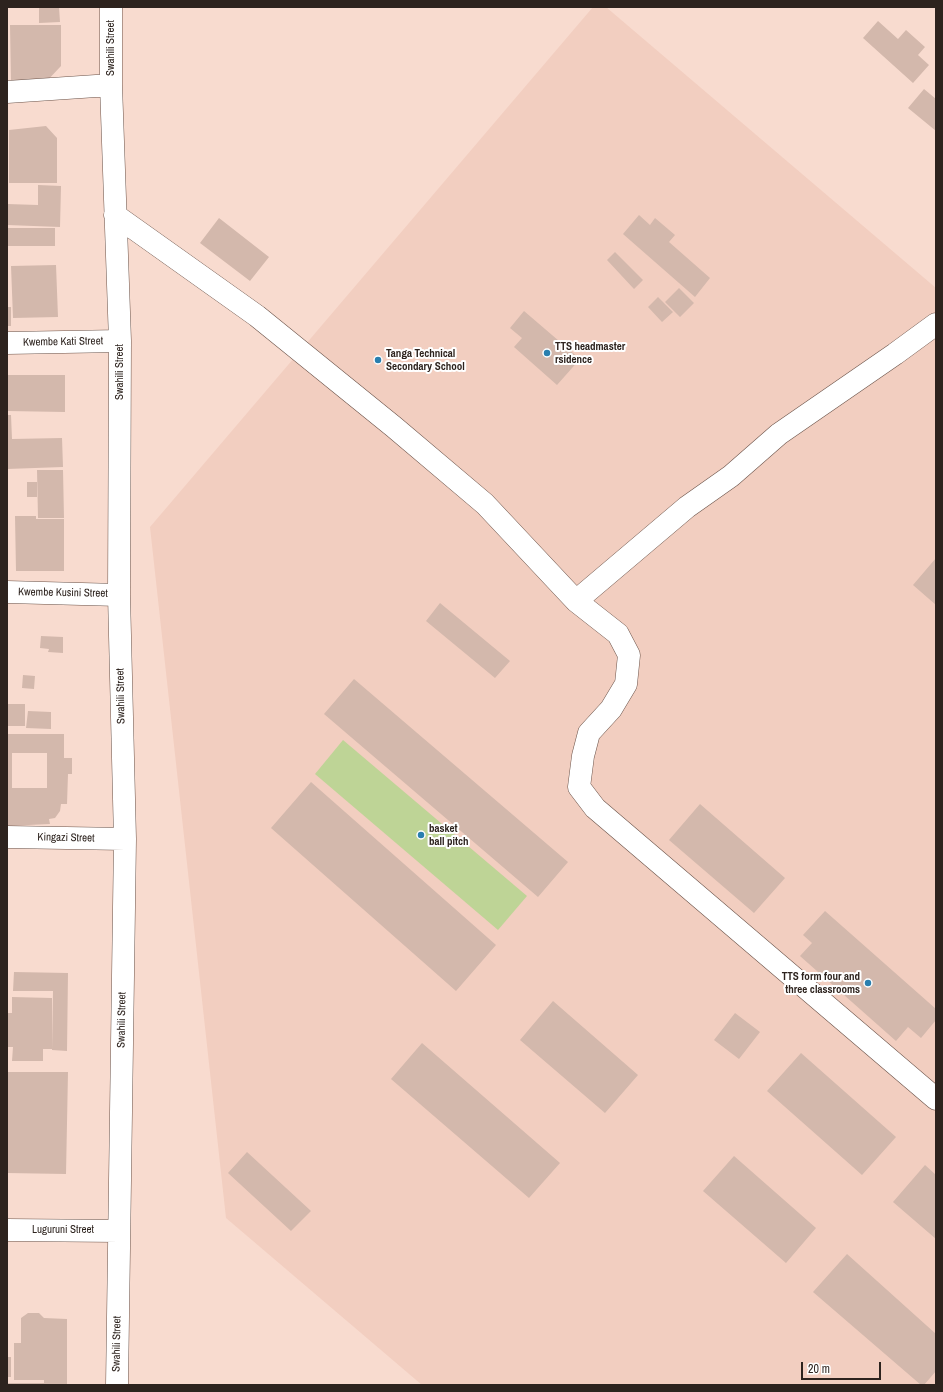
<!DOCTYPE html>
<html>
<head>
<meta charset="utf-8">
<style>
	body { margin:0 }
	#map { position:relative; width:943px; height:1392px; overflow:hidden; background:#f8dbcf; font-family:"Archivo Narrow",sans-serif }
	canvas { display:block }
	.frame { position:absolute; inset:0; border:8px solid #2d231e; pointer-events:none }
	.scale { position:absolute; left:801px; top:1362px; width:80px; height:18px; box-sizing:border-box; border:2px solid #2d231e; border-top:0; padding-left:5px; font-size:12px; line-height:14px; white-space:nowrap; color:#2d231e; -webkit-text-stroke:3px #fff; paint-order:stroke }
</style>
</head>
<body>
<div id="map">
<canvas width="943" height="1392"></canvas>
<div class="frame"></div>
<div class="scale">20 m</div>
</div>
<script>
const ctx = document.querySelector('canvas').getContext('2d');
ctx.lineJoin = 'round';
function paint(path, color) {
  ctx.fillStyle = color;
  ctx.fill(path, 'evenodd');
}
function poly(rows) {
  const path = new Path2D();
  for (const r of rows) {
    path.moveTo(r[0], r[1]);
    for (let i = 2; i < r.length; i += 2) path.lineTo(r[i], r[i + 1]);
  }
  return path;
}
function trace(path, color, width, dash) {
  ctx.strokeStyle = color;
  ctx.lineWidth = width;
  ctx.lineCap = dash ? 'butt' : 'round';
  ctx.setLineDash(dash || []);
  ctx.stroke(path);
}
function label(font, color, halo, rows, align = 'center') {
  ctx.font = font + ' "Archivo Narrow",sans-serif';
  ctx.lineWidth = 4;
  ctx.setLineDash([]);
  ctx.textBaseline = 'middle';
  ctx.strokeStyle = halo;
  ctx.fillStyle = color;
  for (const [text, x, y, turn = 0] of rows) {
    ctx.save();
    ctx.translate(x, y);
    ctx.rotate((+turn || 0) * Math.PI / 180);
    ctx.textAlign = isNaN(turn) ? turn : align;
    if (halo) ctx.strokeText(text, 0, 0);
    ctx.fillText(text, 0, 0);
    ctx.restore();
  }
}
paint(poly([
	[593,7,606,7,936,288,936,1385,422,1385,226,1218,150,527]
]), '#f2cec0');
paint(poly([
	[343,740,527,896,498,930,315,774]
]), '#bed496');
paint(poly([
	[39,7,59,7,60,22,39,23],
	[878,21,898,39,906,30,925,47,918,55,929,65,913,83,863,38],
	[10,25,61,25,61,66,45,83,11,82],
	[924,89,936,99,936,131,908,108],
	[46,126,57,138,57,183,9,183,9,130],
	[38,185,61,186,60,227,7,225,7,204,38,205],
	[639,215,650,225,655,218,675,235,669,242,710,278,695,297,623,234],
	[219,218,269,257,250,281,200,243],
	[7,228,55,228,55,246,7,246],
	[615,252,643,280,634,289,607,260],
	[56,265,58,317,13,318,11,266],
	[679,288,694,303,680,317,665,302],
	[658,297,673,312,662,322,648,307],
	[7,307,11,307,11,326,7,326],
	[524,311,580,359,557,385,514,347,522,338,510,328],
	[7,375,65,375,65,412,7,411],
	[7,415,11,415,12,439,62,438,63,467,7,469],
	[37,470,63,470,64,518,38,518],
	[27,482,37,482,37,497,27,497],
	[15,516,36,516,36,519,64,519,64,571,16,571],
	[936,558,936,605,913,585],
	[440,603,510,661,495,678,426,621],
	[41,636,63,637,63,653,48,652,49,649,40,648],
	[23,675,35,676,34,689,22,688],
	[354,679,568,862,538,897,324,714],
	[7,704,25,704,25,726,7,726],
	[28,711,51,712,51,729,26,728],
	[7,734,64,734,64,758,72,758,72,774,68,774,67,804,61,804,60,811,55,818,49,819,50,824,7,826],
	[12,753,47,753,47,788,12,788],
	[311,782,496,945,456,991,271,828],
	[700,804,785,878,754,913,669,840],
	[825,911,936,1009,936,1020,921,1038,908,1027,896,1041,800,956,812,943,803,935],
	[14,972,68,973,67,1051,52,1050,53,991,13,991],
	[12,997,52,998,52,1049,43,1049,43,1061,12,1061,13,1047,7,1047,7,1013,12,1013],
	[553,1001,638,1075,605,1113,520,1040],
	[735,1013,760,1032,739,1059,714,1040],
	[422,1043,560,1163,529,1198,391,1079],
	[801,1053,896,1137,862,1175,767,1091],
	[7,1072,68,1072,66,1174,7,1173],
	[247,1152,311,1211,291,1231,228,1173],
	[734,1156,816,1228,786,1263,703,1191],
	[925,1165,936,1175,936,1239,893,1202],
	[847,1254,936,1334,936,1371,924,1385,921,1385,813,1292],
	[28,1313,39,1313,44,1318,67,1319,67,1385,7,1385,7,1383,44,1383,44,1380,14,1380,14,1343,21,1343,21,1318],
	[7,1357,11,1357,11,1377,7,1377]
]), '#d3b8ac');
const minor = poly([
	[111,7,111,85,120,341,119,595,125,839,117,1385],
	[7,92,111,85],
	[115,215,257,316,394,427,485,504,576,601,618,634,629,655,626,684,611,709,589,733,583,756,579,787,595,808,936,1099],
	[7,343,120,341],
	[7,592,119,595],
	[576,601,687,507,731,476,779,434,895,354,936,324],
	[7,837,125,839],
	[7,1230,119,1231]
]);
trace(minor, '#6b5349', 23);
trace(minor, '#fff', 22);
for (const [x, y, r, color] of [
	[547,353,4,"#297faf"],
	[378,360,4,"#297faf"],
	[421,835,4,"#297faf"],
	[868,983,4,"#297faf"]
]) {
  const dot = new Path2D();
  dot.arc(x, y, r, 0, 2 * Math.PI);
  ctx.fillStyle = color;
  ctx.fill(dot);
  trace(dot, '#fff', 1.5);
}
label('11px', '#2d231e', '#fff', [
	["Swahili Street",111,48,-90],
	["Kwembe Kati Street",63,342,-1],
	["Swahili Street",120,372,-90],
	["Kwembe Kusini Street",63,593,1],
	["Swahili Street",121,696,-91],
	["Kingazi Street",66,838,1],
	["Swahili Street",122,1020,-89],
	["Luguruni Street",63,1230],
	["Swahili Street",117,1344,-89]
]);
label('bold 11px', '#2d231e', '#fff', [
	["TTS headmaster",555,347],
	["rsidence",555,360],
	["Tanga Technical",386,354],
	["Secondary School",386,367],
	["basket",429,829],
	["ball pitch",429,842],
	["TTS form four and",860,977,"right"],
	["three classrooms",860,990,"right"]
], 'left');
</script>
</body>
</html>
